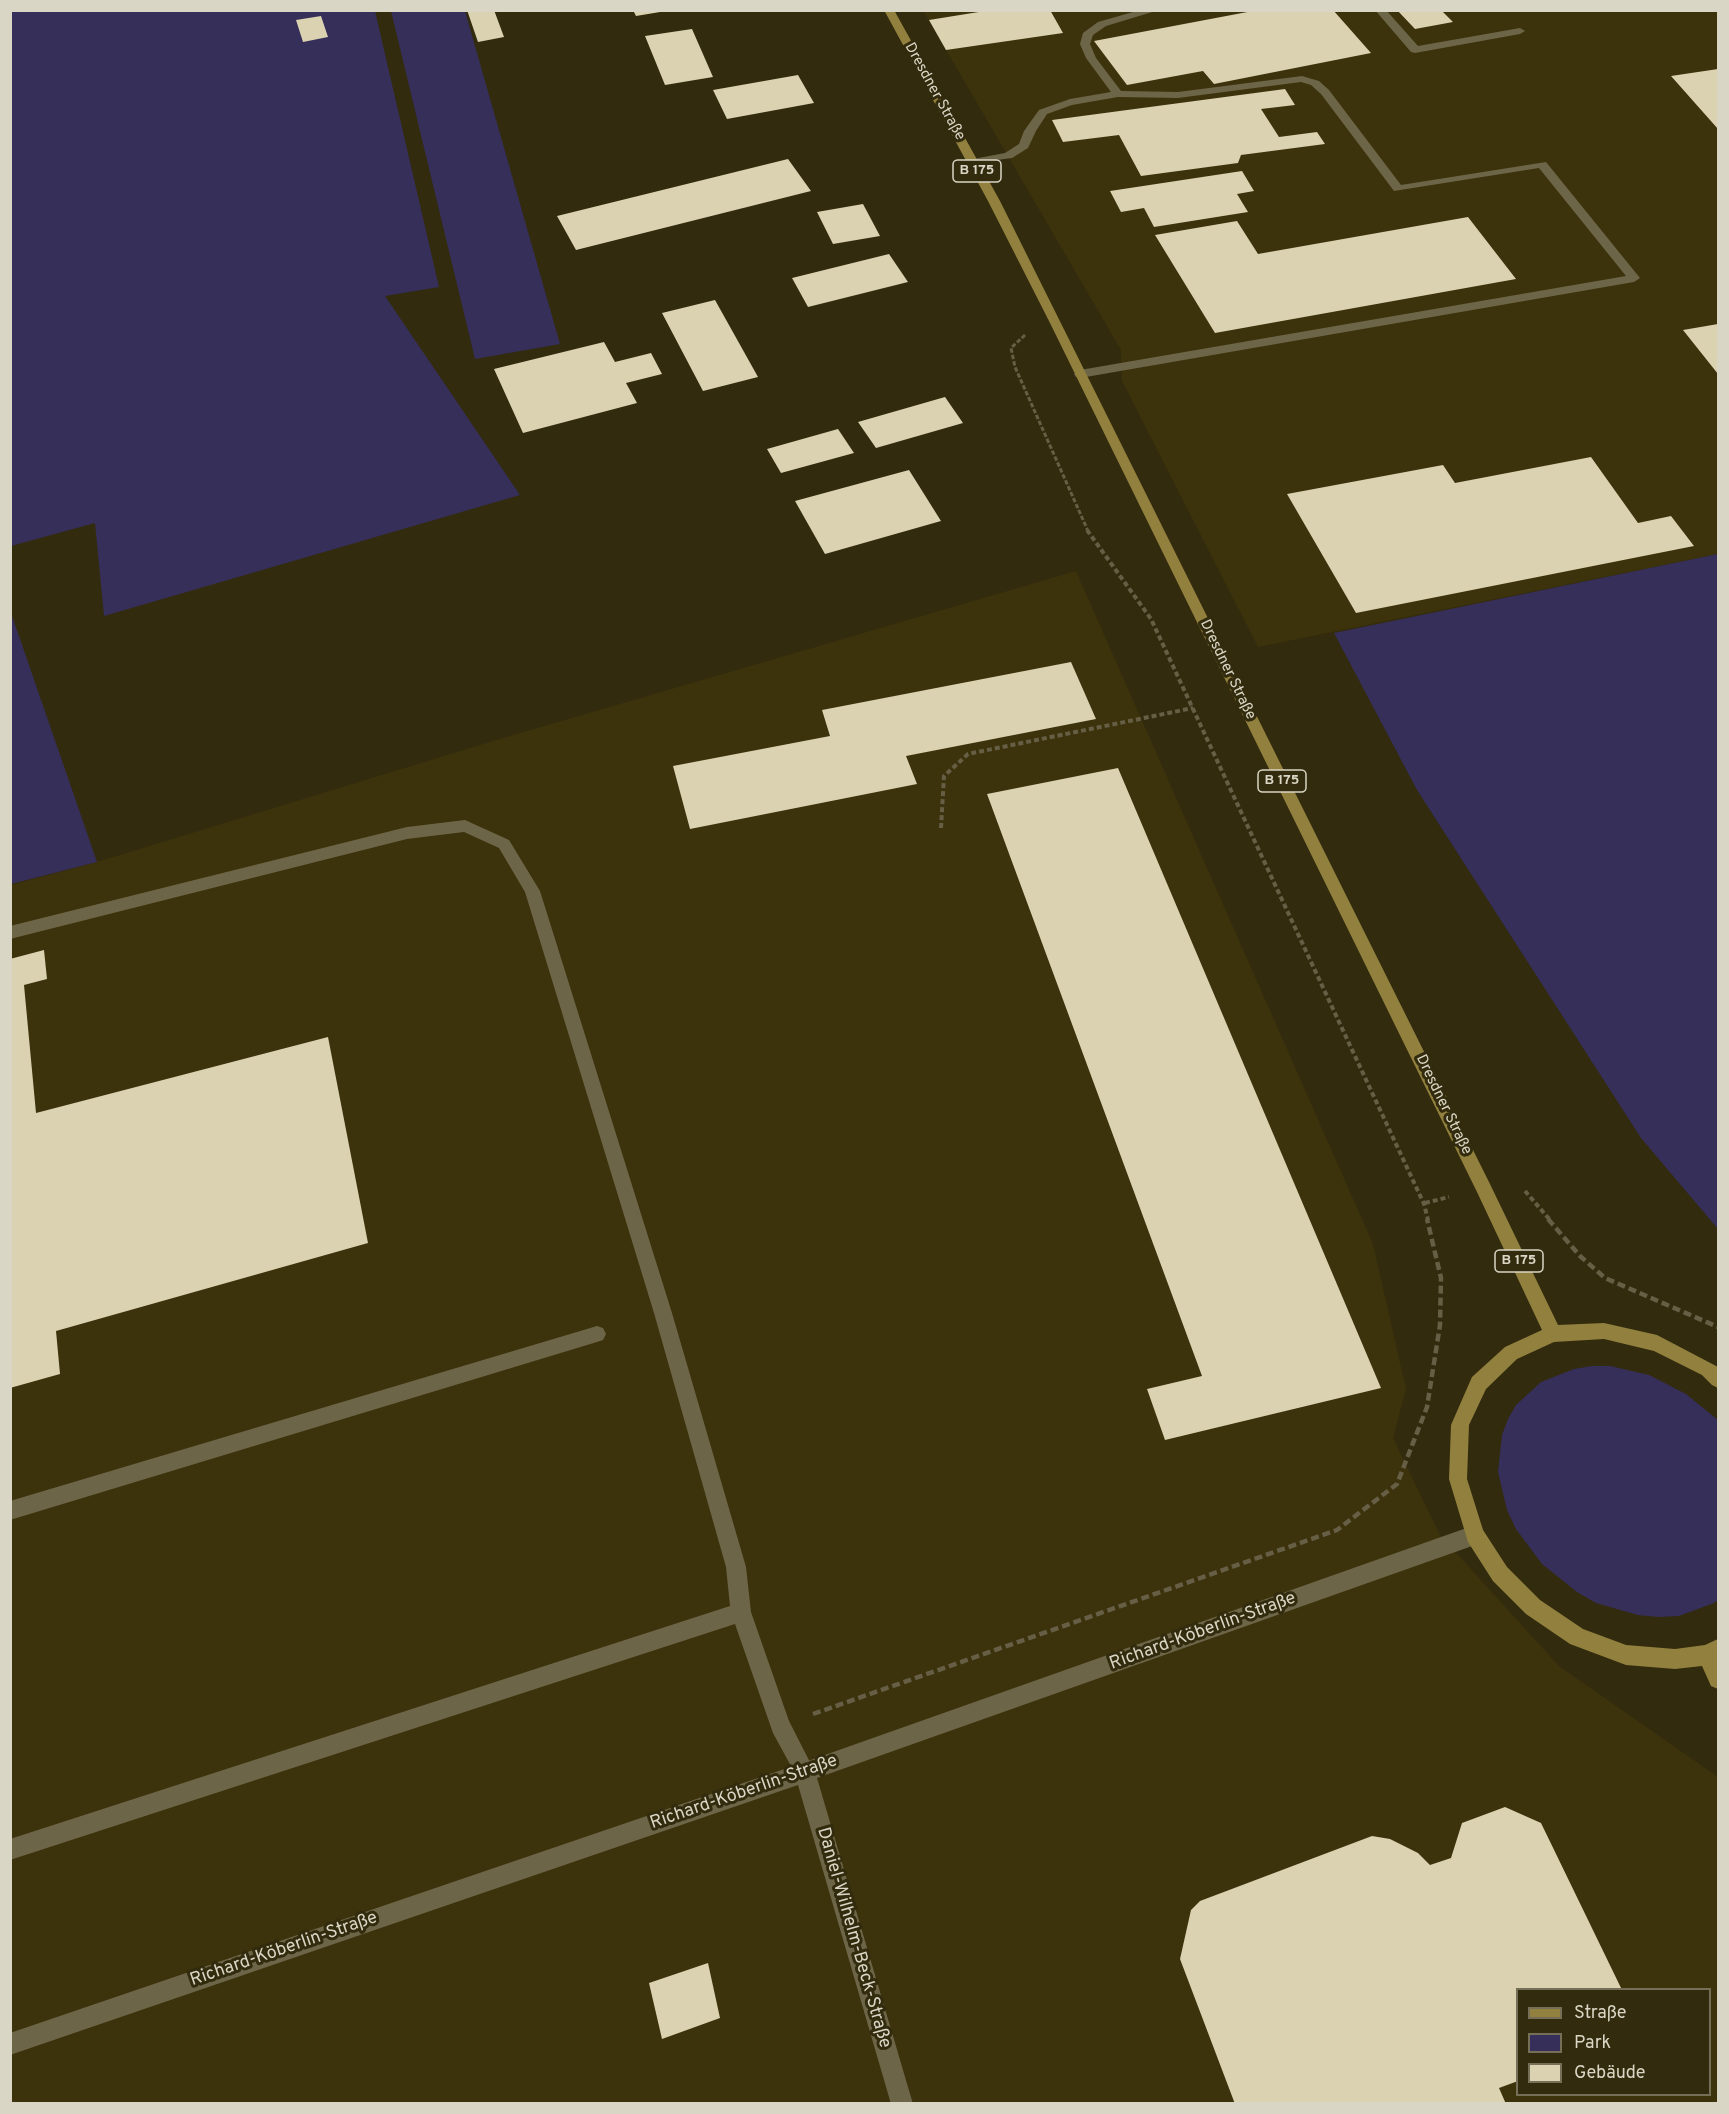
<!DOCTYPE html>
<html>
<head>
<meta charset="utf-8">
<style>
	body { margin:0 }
	#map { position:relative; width:1729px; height:2114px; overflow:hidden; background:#332b0e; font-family:Overpass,sans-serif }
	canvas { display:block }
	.frame { position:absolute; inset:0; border:12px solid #dad6c5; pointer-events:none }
	.legend { position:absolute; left:1516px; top:1988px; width:195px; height:108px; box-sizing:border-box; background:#332b0e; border:2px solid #766f57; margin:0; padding:8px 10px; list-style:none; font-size:18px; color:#dad6c5 }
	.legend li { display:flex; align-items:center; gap:12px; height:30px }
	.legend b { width:30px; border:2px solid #766f57 }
</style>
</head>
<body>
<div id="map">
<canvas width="1729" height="2114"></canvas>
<div class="frame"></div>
<ul class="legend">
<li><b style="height:8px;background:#92813e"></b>Straße</li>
<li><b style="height:16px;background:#362f59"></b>Park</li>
<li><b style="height:16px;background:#dbd2b1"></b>Gebäude</li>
</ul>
</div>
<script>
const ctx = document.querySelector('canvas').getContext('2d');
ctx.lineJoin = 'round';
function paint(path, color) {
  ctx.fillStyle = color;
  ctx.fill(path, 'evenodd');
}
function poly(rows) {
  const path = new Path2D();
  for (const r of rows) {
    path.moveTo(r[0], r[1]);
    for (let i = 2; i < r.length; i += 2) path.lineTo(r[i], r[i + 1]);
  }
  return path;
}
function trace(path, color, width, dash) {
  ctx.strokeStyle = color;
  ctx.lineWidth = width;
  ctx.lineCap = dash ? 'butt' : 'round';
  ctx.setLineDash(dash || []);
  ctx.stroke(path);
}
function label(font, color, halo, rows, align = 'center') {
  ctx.font = font + ' Overpass,sans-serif';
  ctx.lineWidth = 6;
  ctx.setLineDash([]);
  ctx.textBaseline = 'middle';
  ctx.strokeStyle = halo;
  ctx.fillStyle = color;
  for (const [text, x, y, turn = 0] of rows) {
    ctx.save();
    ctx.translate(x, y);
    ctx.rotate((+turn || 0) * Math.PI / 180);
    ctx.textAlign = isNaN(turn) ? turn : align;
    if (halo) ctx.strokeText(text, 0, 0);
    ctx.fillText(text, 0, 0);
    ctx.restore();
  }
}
paint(poly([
	[934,10,1718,11,1718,554,1258,647,1122,381,1121,350,924,12],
	[1076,571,1373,1244,1406,1389,1393,1438,1440,1535,1559,1666,1718,1777,1718,2103,11,2104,11,885,97,862,493,741],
	[1518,1990,1710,1990,1710,2094,1518,2094]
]), '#3c320c');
paint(poly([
	[11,11,375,11,439,287,385,296,520,495,104,616,95,523,11,546],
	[391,11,465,11,560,344,475,359],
	[1718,554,1718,1229,1641,1138,1417,790,1334,633],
	[11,613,97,862,11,884,10,884],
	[1592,1366,1610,1366,1649,1375,1686,1394,1718,1420,1718,1600,1714,1603,1679,1616,1658,1617,1638,1615,1596,1603,1577,1592,1542,1564,1516,1529,1507,1510,1498,1472,1502,1435,1508,1419,1516,1405,1541,1382,1574,1369]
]), '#362f59');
paint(poly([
	[467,10,494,10,504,37,478,42],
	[633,10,660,10,660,12,636,16],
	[991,10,1050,10,1063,33,946,50,929,20],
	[1258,10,1333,10,1371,53,1214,84,1203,71,1127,85,1094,41],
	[1397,10,1441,10,1453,22,1415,29],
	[321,16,328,37,303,42,296,20],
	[692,29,713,77,665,85,645,36],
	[1718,69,1718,129,1671,76],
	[798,75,814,103,727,119,713,90],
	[1285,89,1295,105,1261,109,1279,137,1317,132,1325,144,1241,155,1238,163,1141,176,1119,135,1063,142,1052,120],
	[788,159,811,191,576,250,557,216],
	[1242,171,1254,191,1237,194,1248,212,1154,227,1144,208,1121,212,1110,191],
	[863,204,880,236,833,244,817,212],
	[1468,217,1516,279,1215,333,1155,235,1237,221,1258,254],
	[889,254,908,282,808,307,792,278],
	[715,300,758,377,703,391,662,313],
	[1718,324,1718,374,1683,330],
	[604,342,615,362,651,353,662,374,626,383,637,403,523,433,494,369],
	[945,397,963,423,876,448,858,422],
	[838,429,854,453,781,473,767,449],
	[1591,457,1638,523,1671,516,1694,546,1356,613,1287,494,1443,465,1455,483],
	[909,470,941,521,825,554,795,501],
	[1071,662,1096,719,906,756,917,784,690,829,673,766,830,736,822,710],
	[1118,768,1381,1388,1165,1440,1147,1389,1202,1376,987,794],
	[44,950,47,979,24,985,36,1113,328,1037,368,1243,56,1331,60,1374,10,1388,10,959],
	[1505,1807,1541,1823,1622,1990,1518,1990,1518,2081,1499,2088,1506,2104,1235,2104,1180,1959,1191,1910,1200,1901,1372,1836,1390,1839,1418,1853,1430,1865,1451,1858,1462,1823],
	[708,1963,720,2018,662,2039,649,1983]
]), '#dbd2b1');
trace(poly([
	[1025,335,1011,348,1015,367,1088,531]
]), '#665f46', 3, [4.5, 2]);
trace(poly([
	[1087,530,1151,619,1424,1204,1428,1220],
	[941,828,944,776,968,754,1193,708],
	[1525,1191,1550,1220],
	[1425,1203,1449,1197]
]), '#665f46', 4, [5, 3]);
trace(poly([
	[1548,1219,1580,1256,1605,1278,1718,1327],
	[813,1714,1337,1530,1397,1484,1427,1407,1440,1325,1441,1278,1427,1219]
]), '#665f46', 4.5, [8, 4]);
paint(poly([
	[1140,10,1159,10,1106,26,1093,35,1090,44,1096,58,1121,91,1178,92,1302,76,1319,81,1329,90,1401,185,1546,162,1640,278,1634,282,1080,378,1076,377,1074,374,1080,370,1626,276,1539,168,1394,191,1321,94,1311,85,1301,82,1178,98,1118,97,1072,105,1047,114,1036,131,1028,148,1012,158,968,164,968,160,1005,153,1019,144,1024,131,1039,110,1070,99,1111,92,1086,58,1080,44,1083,33,1098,22,1140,10],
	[1375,10,1386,10,1418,46,1520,28,1525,31,1520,34,1415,53,1411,52,1375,10],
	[465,820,509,840,540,891,672,1313,746,1567,751,1612,789,1721,815,1772,812,1779,805,1782,798,1779,773,1733,735,1624,10,1860,10,1839,730,1606,726,1567,654,1313,525,892,499,848,464,832,407,839,10,939,10,926,407,827,465,820],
	[597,1326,603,1328,606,1334,603,1340,597,1342,10,1520,10,1501,597,1326]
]), '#6d6547');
paint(poly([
	[1475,1525,1482,1528,1485,1535,1482,1542,1475,1545,817,1778,913,2104,891,2104,798,1785,10,2055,10,2033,805,1762,1475,1525]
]), '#6d6547');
paint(poly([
	[884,10,894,10,1000,201,1489,1182,1558,1325,1604,1323,1657,1335,1718,1367,1718,1388,1712,1385,1702,1375,1654,1351,1604,1339,1554,1342,1517,1359,1486,1389,1469,1425,1467,1479,1483,1530,1507,1567,1540,1600,1583,1629,1626,1645,1675,1649,1705,1645,1718,1639,1718,1689,1711,1686,1702,1666,1675,1669,1626,1665,1570,1644,1526,1614,1493,1581,1468,1542,1449,1479,1451,1425,1472,1377,1505,1347,1542,1330,1477,1192,1050,323,988,201,884,10]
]), '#92813e');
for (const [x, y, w] of [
	[977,171,48],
	[1282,781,48],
	[1519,1261,48]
]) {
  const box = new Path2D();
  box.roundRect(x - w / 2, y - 11, w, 22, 4.5);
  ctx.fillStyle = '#332b0e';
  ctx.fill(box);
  trace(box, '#dad6c5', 1.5);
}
label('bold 14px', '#dad6c5', null, [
	["B 175",977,171],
	["B 175",1282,781],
	["B 175",1519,1261]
]);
label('15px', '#dad6c5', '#332b0e', [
	["Dresdner Straße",934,92,61],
	["Dresdner Straße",1227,670,64],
	["Dresdner Straße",1443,1105,64]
]);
label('18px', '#dad6c5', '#332b0e', [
	["Richard-Köberlin-Straße",1203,1632,-20],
	["Richard-Köberlin-Straße",744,1793,-19],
	["Daniel-Wilhelm-Beck-Straße",853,1938,74],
	["Richard-Köberlin-Straße",284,1950,-19]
]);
</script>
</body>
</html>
